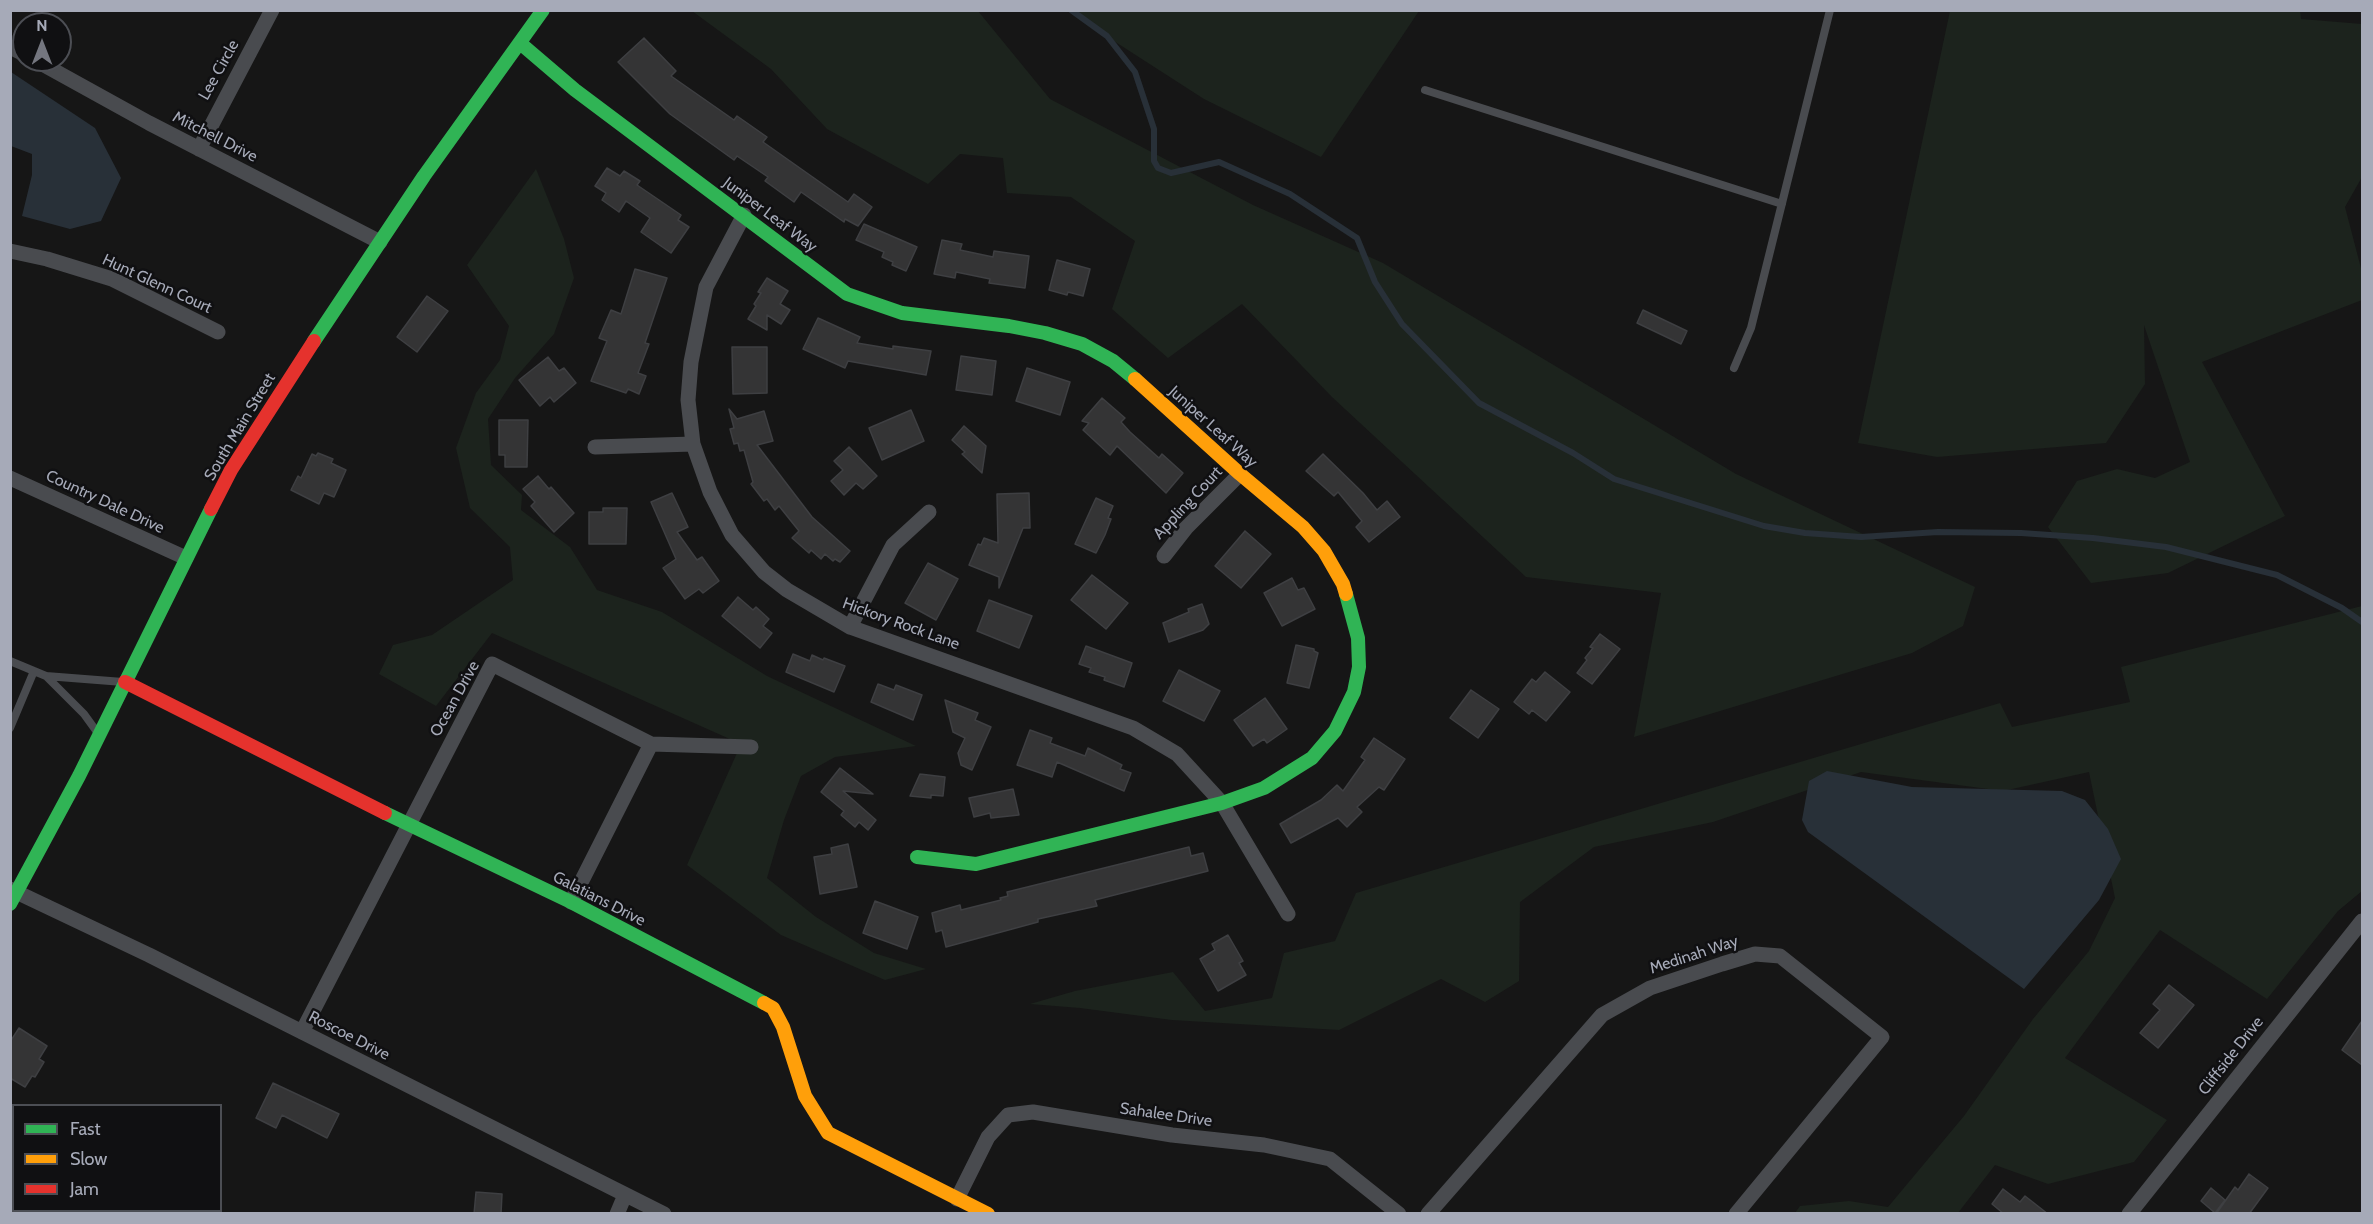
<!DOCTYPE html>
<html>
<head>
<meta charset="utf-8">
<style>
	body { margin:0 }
	#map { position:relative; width:2373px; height:1224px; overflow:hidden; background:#161616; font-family:Cabin,sans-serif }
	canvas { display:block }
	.frame { position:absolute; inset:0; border:12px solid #a6aab8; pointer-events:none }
	.legend { position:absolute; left:12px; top:1104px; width:210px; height:108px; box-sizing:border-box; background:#101012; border:2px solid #4c4e54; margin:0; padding:8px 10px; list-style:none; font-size:18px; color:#a6aab8 }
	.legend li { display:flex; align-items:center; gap:12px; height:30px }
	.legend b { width:30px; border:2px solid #4c4e54 }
	.north { position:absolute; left:12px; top:12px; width:60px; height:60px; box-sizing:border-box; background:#101012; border:2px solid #4c4e54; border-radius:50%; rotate:0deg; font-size:16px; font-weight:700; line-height:24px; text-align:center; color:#a6aab8 }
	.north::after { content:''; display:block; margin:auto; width:21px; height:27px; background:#74767f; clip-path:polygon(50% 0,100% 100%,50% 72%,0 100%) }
</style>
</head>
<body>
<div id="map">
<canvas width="2373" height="1224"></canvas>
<div class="frame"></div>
<ul class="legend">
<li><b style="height:8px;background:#30b455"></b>Fast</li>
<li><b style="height:8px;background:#ff9f0a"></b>Slow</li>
<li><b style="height:8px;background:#e5322d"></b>Jam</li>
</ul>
<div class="north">N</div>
</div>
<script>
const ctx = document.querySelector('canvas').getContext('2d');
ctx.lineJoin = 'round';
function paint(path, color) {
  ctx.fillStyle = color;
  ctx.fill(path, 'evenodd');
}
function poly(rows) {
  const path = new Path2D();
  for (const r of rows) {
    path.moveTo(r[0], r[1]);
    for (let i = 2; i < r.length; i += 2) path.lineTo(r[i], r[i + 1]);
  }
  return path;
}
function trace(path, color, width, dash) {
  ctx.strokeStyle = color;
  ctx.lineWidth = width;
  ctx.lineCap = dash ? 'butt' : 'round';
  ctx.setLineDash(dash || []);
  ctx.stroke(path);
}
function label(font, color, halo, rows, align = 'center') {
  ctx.font = font + ' Cabin,sans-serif';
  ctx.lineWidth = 5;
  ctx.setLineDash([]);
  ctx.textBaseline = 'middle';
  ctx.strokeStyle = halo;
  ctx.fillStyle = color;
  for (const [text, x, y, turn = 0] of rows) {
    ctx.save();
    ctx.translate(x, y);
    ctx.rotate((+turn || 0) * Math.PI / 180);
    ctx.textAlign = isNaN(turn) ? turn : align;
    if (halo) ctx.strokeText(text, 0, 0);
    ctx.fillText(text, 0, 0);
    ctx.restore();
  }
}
paint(poly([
	[2300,10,2301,19,2362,24,2362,177,2345,207,2362,272,2362,300,2202,362,2285,516,2168,573,2091,583,2048,527,2077,481,2117,469,2155,478,2190,462,2144,325,2145,384,2106,443,1937,457,1858,443,1950,11],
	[692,11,978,11,1050,99,1253,205,1383,263,1736,474,1975,587,1963,626,1912,653,1634,737,1661,593,1526,577,1332,397,1242,304,1168,358,1112,309,1135,241,1071,197,1007,193,1003,158,960,154,928,184,827,129,771,69],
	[1077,11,1419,11,1321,157,1204,99,1103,34],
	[536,169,564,239,574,278,554,334,515,378,488,419,491,465,522,495,521,510,570,547,597,590,662,612,767,676,916,746,835,757,801,776,784,820,767,878,816,917,874,953,926,969,885,980,781,935,687,865,741,744,492,633,436,706,379,674,393,645,432,635,513,580,510,547,470,508,456,448,476,393,500,360,509,326,467,265],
	[2362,606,2362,891,2338,911,2267,999,2160,930,2065,1058,2167,1120,2134,1162,2048,1184,1995,1165,1958,1213,1795,1213,1800,1206,1849,1201,1888,1207,1964,1116,2033,1019,2089,951,2115,898,2089,772,2003,791,1861,772,1713,822,1594,847,1520,902,1519,981,1485,1002,1441,979,1339,1030,1172,1020,1080,1008,1030,1004,1075,991,1173,972,1205,1011,1272,998,1284,953,1335,941,1356,893,2000,703,2012,727,2130,702,2121,667]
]), '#1c231d');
paint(poly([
	[11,72,95,128,121,178,101,221,70,229,22,216,32,175,32,154,11,146],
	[1827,771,1912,787,2062,791,2085,800,2108,829,2121,859,2099,900,2024,989,1808,832,1802,820,1809,781]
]), '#283038');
trace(poly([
	[1071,10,1107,36,1135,72,1154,129,1154,161,1158,168,1171,173,1219,162,1290,194,1357,238,1375,282,1402,324,1479,403,1573,453,1614,479,1764,526,1805,533,1861,537,1938,532,2021,533,2093,538,2166,547,2277,575,2342,608,2362,622]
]), '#283038', 6);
const building = poly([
	[644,38,676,71,671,76,734,120,737,116,767,137,763,142,848,202,854,194,872,207,858,226,845,219,844,222,801,192,794,202,765,181,768,177,737,156,734,160,670,114,618,62,644,38],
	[607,168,620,176,624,171,640,181,637,185,681,215,678,220,689,227,671,253,641,232,650,218,626,201,619,212,602,200,606,193,595,186,607,168],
	[864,224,917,247,906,271,892,265,893,262,882,257,884,252,856,240,864,224],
	[942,240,962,244,960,250,993,257,994,251,1029,256,1025,288,989,283,990,279,956,272,955,278,934,274,942,240],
	[1057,260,1090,269,1083,296,1068,292,1067,295,1049,290,1057,260],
	[635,269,667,278,645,343,649,344,638,373,646,376,639,394,628,389,626,393,591,381,607,341,599,338,611,310,621,314,635,269],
	[767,278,788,291,780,304,790,310,781,324,767,315,767,330,748,319,756,306,754,304,761,293,758,292,767,278],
	[427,296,448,311,417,352,397,337,427,296],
	[1643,310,1687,331,1681,344,1637,323,1643,310],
	[818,318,860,337,857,343,893,349,893,346,931,351,926,375,848,361,845,368,803,349,818,318],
	[732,347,767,347,767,393,733,394,732,347],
	[961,356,996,361,992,395,956,390,961,356],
	[548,357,559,371,564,368,576,383,554,402,550,397,540,406,519,380,548,357],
	[1027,368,1070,382,1060,415,1016,401,1027,368],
	[1102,398,1125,418,1121,422,1130,432,1159,458,1162,454,1183,473,1166,493,1117,446,1110,455,1083,430,1089,423,1082,421,1102,398],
	[729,409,737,419,764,411,773,441,757,445,812,517,850,551,840,562,835,559,833,561,825,554,821,559,811,550,809,553,792,538,799,531,779,506,775,510,767,499,764,501,751,484,753,482,744,450,740,451,738,443,734,444,730,429,734,428,729,409],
	[911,410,924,441,882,460,869,428,911,410],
	[499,420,528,420,527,467,505,467,505,455,499,455,499,420],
	[964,426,986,446,982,473,962,454,965,452,952,440,964,426],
	[849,447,877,476,863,489,856,483,844,495,831,481,843,470,834,461,849,447],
	[318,453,333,459,331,463,346,470,334,497,324,493,319,504,291,490,298,476,301,478,312,454,316,456,318,453],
	[1323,454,1363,493,1377,510,1387,501,1400,517,1369,542,1356,527,1362,521,1338,492,1334,496,1306,471,1323,454],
	[538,476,549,489,551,487,574,513,554,532,531,506,535,502,523,489,538,476],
	[672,493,688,527,677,532,697,560,702,557,719,581,703,593,699,589,685,599,663,568,676,559,651,502,672,493],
	[1029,493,1030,528,1023,528,999,588,999,577,969,565,978,544,981,545,984,538,998,543,997,494,1029,493],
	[1096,498,1113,506,1108,518,1111,519,1105,535,1096,553,1075,544,1096,498],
	[603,508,627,508,626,544,589,544,589,512,603,512,603,508],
	[1245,531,1271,554,1241,588,1215,566,1245,531],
	[928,563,958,579,936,620,905,603,928,563],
	[1092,575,1128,603,1106,629,1071,600,1092,575],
	[1292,578,1298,590,1304,588,1315,609,1282,626,1264,593,1292,578],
	[738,597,753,610,756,607,769,619,763,626,772,633,760,648,722,616,738,597],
	[989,600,1032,616,1019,648,977,631,989,600],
	[1202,604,1209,624,1203,630,1169,642,1163,623,1189,612,1188,609,1202,604],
	[1600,634,1620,649,1592,684,1577,673,1587,660,1585,658,1593,648,1590,647,1600,634],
	[1296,645,1314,649,1314,651,1318,653,1309,688,1287,683,1296,645],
	[1086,646,1132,663,1124,687,1104,680,1105,677,1089,672,1091,668,1079,664,1086,646],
	[793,654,810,661,812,655,823,660,824,658,845,666,834,692,786,672,793,654],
	[1179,670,1220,691,1204,721,1163,701,1179,670],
	[1545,672,1570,692,1546,721,1532,710,1529,714,1514,702,1532,679,1536,682,1545,672],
	[878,684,894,690,896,685,922,695,913,720,871,702,878,684],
	[1471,690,1499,709,1478,738,1450,718,1471,690],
	[1265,698,1287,729,1267,743,1264,739,1253,746,1234,720,1265,698],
	[945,700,978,713,975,720,991,727,972,770,961,765,958,753,965,738,953,732,945,700],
	[1030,730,1052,738,1050,743,1085,756,1088,748,1122,765,1120,769,1131,773,1124,791,1057,762,1052,777,1017,765,1030,730],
	[1374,738,1405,759,1384,790,1379,787,1357,807,1362,812,1347,827,1338,818,1291,843,1280,824,1321,800,1337,785,1343,791,1365,760,1361,757,1374,738],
	[840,768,873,794,843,791,876,820,868,830,859,822,855,827,841,815,844,811,821,792,840,768],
	[920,774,945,777,943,796,931,795,931,798,910,796,920,774],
	[1013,789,1019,815,991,818,990,813,974,817,969,798,1013,789],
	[848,844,857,887,820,894,814,857,832,854,831,848,848,844],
	[1189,847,1191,856,1203,853,1208,871,1095,900,1097,906,1038,919,1038,922,946,947,942,930,936,932,932,913,960,905,961,910,1001,900,1000,898,1008,896,1007,892,1189,847],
	[875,901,918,917,907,949,863,933,875,901],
	[1228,935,1243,961,1239,963,1246,975,1218,991,1200,959,1215,950,1212,944,1228,935],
	[2169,985,2194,1005,2158,1048,2140,1033,2160,1010,2153,1004,2169,985],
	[2362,1021,2362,1065,2342,1050,2362,1021],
	[19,1028,47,1046,39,1059,44,1062,35,1077,32,1076,25,1087,10,1078,10,1042,19,1028],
	[273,1083,339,1114,327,1138,282,1115,276,1128,256,1118,273,1083],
	[2249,1174,2268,1188,2249,1214,2216,1214,2235,1187,2238,1190,2249,1174],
	[2211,1188,2225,1200,2215,1213,2201,1201,2211,1188],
	[2003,1189,2020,1202,2025,1196,2048,1214,2004,1214,1992,1204,2003,1189],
	[476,1192,502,1194,501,1214,474,1214,476,1192]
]);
paint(building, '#343435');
trace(building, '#3e3f42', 1.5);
trace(poly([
	[1425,90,1782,204],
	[1734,368,1751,328,1830,10],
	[10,661,46,676,123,682],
	[46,676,84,714,97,732],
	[10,728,34,671]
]), '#494b4f', 8);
trace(poly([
	[10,47,24,54],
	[35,60,149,123,380,242],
	[199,149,272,10],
	[744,215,706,287,691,362,688,400,693,444,710,492,732,535,764,572,787,590,850,627,1133,728,1177,754,1222,803,1288,914],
	[10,251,47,259,112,279,218,332],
	[595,447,693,444],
	[10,478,186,558],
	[1164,556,1186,528,1240,474],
	[850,627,893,545,929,512],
	[651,744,751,747],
	[10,889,149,955,664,1214],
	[302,1032,492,664,651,744,571,902],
	[957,1199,988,1137,1008,1115,1033,1112,1172,1135,1264,1145,1330,1159,1399,1214],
	[617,1214,625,1195],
	[1428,1214,1602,1015,1650,988,1722,964,1755,954,1780,956,1882,1037,1736,1214],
	[2129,1214,2362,921]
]), '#494b4f', 15);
trace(poly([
	[520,43,575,90,847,294,902,313,1009,326,1045,333,1082,344,1113,361,1135,379],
	[314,341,424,176,543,10],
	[385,813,571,902,764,1003],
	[917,857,976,864,1222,803,1264,788,1312,758,1335,731,1354,692,1359,667,1358,638,1346,594],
	[10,904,79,776,211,509]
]), '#30b455', 14);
trace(poly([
	[1135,379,1240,474,1303,527,1324,551,1343,584,1346,594],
	[764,1003,773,1008,783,1027,805,1096,828,1133,988,1214]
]), '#ff9f0a', 14);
trace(poly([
	[211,509,231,470,314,341],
	[125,682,385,813]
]), '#e5322d', 14);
label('16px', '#a6aab8', '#101012', [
	["Lee Circle",219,70,-61],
	["Mitchell Drive",215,137,27],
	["Juniper Leaf Way",770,215,37],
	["Hunt Glenn Court",157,284,25],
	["South Main Street",240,427,-59],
	["Juniper Leaf Way",1213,427,42],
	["Country Dale Drive",105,502,25],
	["Appling Court",1188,503,-47],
	["Hickory Rock Lane",901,624,20],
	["Ocean Drive",455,699,-61],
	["Galatians Drive",599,899,27],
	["Medinah Way",1694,955,-18],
	["Roscoe Drive",349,1036,27],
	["Cliffside Drive",2231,1056,-52],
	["Sahalee Drive",1166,1115,8]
]);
</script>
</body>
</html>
